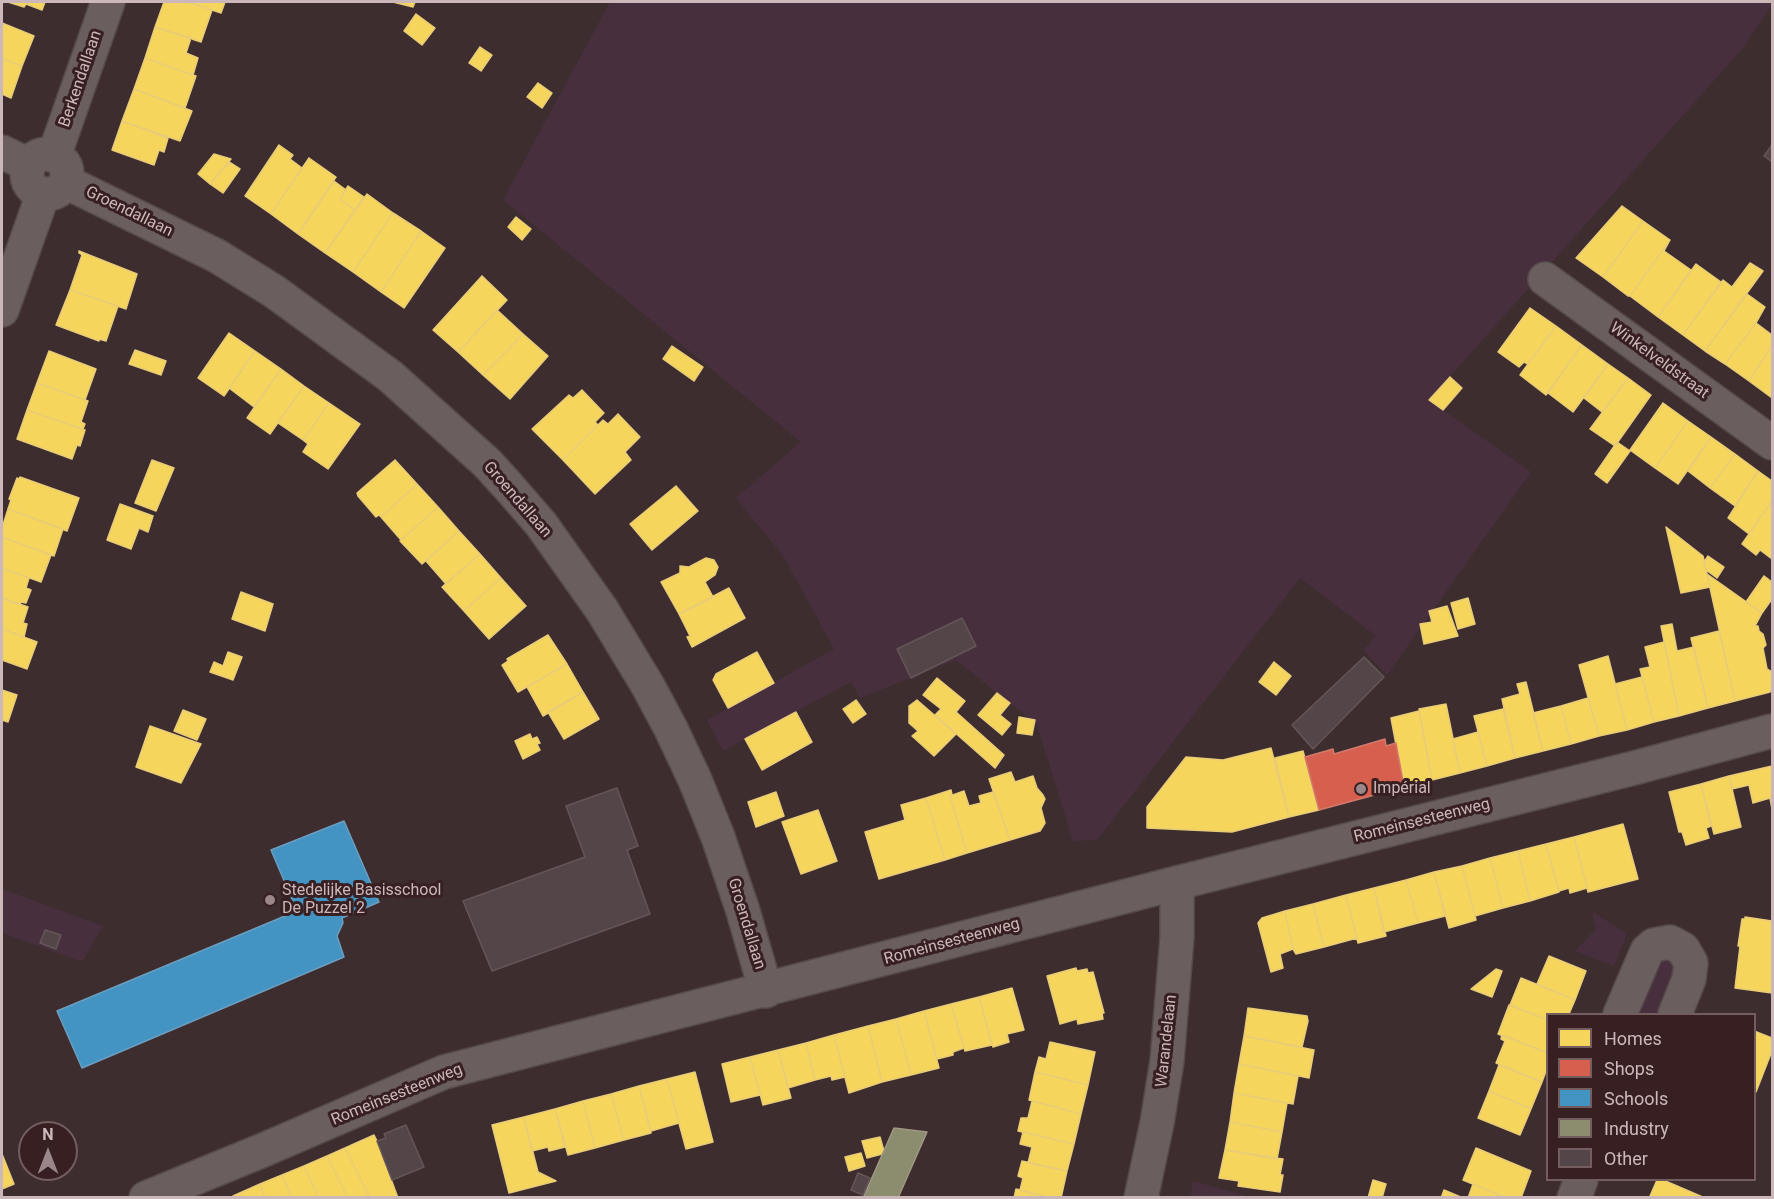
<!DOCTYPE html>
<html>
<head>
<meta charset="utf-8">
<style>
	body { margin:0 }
	#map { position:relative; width:1774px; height:1199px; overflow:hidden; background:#3d2d2f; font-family:Roboto,sans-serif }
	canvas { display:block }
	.frame { position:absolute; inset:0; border:3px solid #ccb8ba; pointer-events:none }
	.legend { position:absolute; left:1546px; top:1013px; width:210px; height:168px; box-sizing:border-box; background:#382022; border:2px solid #735d5f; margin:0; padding:8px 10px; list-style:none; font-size:18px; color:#ccb8ba }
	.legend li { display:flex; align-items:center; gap:12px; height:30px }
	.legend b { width:30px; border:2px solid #735d5f }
	.north { position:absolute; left:18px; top:1121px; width:60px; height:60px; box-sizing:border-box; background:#382022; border:2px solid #735d5f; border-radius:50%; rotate:0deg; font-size:16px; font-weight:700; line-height:24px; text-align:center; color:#ccb8ba }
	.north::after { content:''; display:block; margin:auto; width:21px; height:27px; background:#9a8789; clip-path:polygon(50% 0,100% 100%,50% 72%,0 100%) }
</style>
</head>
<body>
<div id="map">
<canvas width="1774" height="1199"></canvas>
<div class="frame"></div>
<ul class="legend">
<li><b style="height:16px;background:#f6d55c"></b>Homes</li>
<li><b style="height:16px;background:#d6604d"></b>Shops</li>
<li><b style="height:16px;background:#4393c3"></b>Schools</li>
<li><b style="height:16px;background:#8c8c6e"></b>Industry</li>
<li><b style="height:16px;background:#544648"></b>Other</li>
</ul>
<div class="north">N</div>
</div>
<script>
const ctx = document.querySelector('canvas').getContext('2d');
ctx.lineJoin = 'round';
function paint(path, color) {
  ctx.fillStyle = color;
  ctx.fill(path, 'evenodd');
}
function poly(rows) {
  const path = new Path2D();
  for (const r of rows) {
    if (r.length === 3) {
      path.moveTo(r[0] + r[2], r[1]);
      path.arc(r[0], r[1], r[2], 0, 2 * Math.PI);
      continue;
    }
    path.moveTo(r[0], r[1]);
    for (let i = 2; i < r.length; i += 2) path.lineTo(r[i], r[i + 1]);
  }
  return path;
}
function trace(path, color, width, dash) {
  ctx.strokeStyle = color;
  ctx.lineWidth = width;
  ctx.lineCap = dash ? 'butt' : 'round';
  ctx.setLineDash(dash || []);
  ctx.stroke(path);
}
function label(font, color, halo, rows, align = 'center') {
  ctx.font = font + ' Roboto,sans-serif';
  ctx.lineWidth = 6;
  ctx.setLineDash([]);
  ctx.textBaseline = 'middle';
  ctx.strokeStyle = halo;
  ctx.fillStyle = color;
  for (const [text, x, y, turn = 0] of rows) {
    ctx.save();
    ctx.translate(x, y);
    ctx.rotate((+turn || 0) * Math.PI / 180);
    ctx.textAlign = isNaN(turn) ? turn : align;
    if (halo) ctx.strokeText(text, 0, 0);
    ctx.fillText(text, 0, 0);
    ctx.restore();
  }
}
paint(poly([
	[610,2,1772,2,1772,5,1743,48,1429,400,1531,472,1387,675,1363,650,1376,636,1300,578,1097,840,1073,841,1037,725,956,660,860,698,851,682,723,751,707,720,834,649,784,557,736,498,801,442,503,200],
	[2,889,103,926,84,959,80,961,2,933],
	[1592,911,1627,934,1614,966,1575,951,1596,929],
	[1656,958,1677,960,1662,1014,1631,1014],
	[1193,1181,1250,1197,1190,1197]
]), '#472f3e');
const homes = poly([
	[8,2,45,2,42,10,26,4,24,7,8,2],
	[164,2,188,2,212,10,201,42,155,27,164,2],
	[188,2,225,2,221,13,188,2],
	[393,2,415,2,413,7,393,2],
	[416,14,435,28,422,45,404,31,416,14],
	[2,23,34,36,22,66,2,59,2,23],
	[155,27,191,38,186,53,198,58,193,75,145,58,155,27],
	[480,47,492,55,481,71,469,63,480,47],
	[145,58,196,76,185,108,134,89,145,58],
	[2,59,22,66,11,98,2,94,2,59],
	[538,83,552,93,542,108,527,97,538,83],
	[134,89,192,111,180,141,122,121,134,89],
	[122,121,168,138,164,152,159,150,154,165,112,150,122,121],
	[279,145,293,155,290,159,302,168,271,214,245,196,279,145],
	[214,154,231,159,210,184,198,174,214,154],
	[309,158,336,177,298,234,271,214,309,158],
	[229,162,240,169,223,193,210,184,229,162],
	[334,181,346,190,340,199,355,210,325,253,298,234,334,181],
	[348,186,364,197,355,210,340,199,348,186],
	[367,194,393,213,353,272,325,253,367,194],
	[1622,206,1643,221,1603,277,1576,258,1622,206],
	[393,213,421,231,381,292,353,272,393,213],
	[516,217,531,229,522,240,508,227,516,217],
	[1643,221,1670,240,1630,296,1628,296,1603,277,1643,221],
	[421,231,445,248,404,308,381,292,421,231],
	[1670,240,1664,251,1691,270,1658,317,1630,296,1670,240],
	[79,251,137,274,126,309,70,290,82,255,79,253,79,251],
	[1750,263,1763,271,1705,351,1683,335,1723,280,1732,287,1750,263],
	[1696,264,1721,282,1683,335,1658,317,1696,264],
	[482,276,507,300,458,352,433,330,482,276],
	[70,290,118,306,106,341,99,339,99,341,56,325,70,290],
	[1747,294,1765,307,1756,323,1725,364,1705,351,1747,294],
	[1530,308,1556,326,1528,364,1524,362,1519,367,1498,352,1530,308],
	[497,310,523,334,483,375,458,352,497,310],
	[1756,323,1772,335,1772,345,1749,381,1725,364,1756,323],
	[1556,326,1582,345,1546,395,1520,375,1556,326],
	[229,333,255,351,224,396,198,378,229,333],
	[523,334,548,356,510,399,483,375,523,334],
	[1582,345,1608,364,1573,412,1548,393,1582,345],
	[1772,345,1772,398,1749,381,1772,345],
	[672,346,703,367,694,381,663,359,672,346],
	[135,350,166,361,161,375,129,364,135,350],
	[49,351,96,369,85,400,37,383,49,351],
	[255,351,281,369,254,407,229,388,255,351],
	[1608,364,1628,378,1602,412,1584,398,1608,364],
	[281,369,304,386,270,434,247,418,281,369],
	[1450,377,1462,388,1443,410,1429,400,1450,377],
	[1628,378,1651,395,1615,446,1590,429,1628,378],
	[37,383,88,401,81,422,85,424,83,429,27,410,37,383],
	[304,386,329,403,303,440,278,423,304,386],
	[582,390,604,413,595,422,598,425,563,460,532,429,569,395,573,398,582,390],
	[329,403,360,424,328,469,303,452,308,444,303,440,329,403],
	[1663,403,1688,421,1655,468,1630,450,1663,403],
	[27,410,85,430,80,446,77,445,72,459,17,439,27,410],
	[618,414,640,437,625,452,631,460,595,494,563,460,603,420,608,424,618,414],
	[1688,421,1711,437,1678,484,1655,468,1688,421],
	[1711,437,1735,454,1710,488,1688,471,1711,437],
	[1617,442,1630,451,1607,483,1595,474,1617,442],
	[1735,454,1758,471,1735,506,1710,488,1735,454],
	[152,460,174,468,156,511,135,503,152,460],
	[395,460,417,484,381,517,379,515,376,517,358,496,357,493,395,460],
	[1758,471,1772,481,1772,501,1749,534,1728,518,1758,471],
	[20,477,79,498,67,531,8,509,11,500,9,499,17,478,19,479,20,477],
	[417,484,438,507,401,540,381,517,417,484],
	[676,486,698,511,652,550,630,524,676,486],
	[1772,501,1772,559,1760,550,1756,555,1742,544,1772,501],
	[120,504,153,516,148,532,139,528,131,549,107,540,120,504],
	[438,507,459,531,422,564,400,541,438,507],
	[8,509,63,529,54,556,2,537,2,528,8,509],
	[1666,527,1703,556,1710,587,1681,593,1666,527],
	[459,531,480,554,446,584,426,561,459,531],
	[2,537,51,555,41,582,2,568,2,537],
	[480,554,501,578,464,611,442,587,480,554],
	[1708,556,1724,567,1717,578,1706,570,1704,562,1708,556],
	[706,558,714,560,718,567,715,575,705,582,713,597,679,614,661,582,680,573,680,566,689,567,706,558],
	[2,568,29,578,26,588,31,590,26,603,21,602,20,605,2,598,2,568],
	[1707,574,1762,613,1755,626,1758,626,1759,631,1763,634,1766,645,1763,648,1767,669,1772,672,1772,686,1770,692,1735,701,1707,574],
	[1764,576,1772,582,1772,599,1762,613,1746,602,1764,576],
	[501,578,526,606,489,639,464,611,501,578],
	[729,588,745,618,692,647,687,637,690,636,679,614,729,588],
	[241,592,273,604,265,631,232,619,241,592],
	[2,598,28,607,23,623,27,624,24,637,2,629,2,598],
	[1468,598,1475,624,1458,629,1451,603,1468,598],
	[1447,606,1458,636,1424,644,1420,624,1432,622,1429,611,1447,606],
	[1672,624,1677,651,1694,647,1708,708,1679,716,1661,626,1672,624],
	[2,629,37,642,27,669,2,660,2,629],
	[1719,631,1735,701,1708,708,1691,638,1719,631],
	[548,635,567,664,518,692,502,665,508,661,507,659,548,635],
	[1664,642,1679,716,1654,722,1640,669,1650,667,1645,647,1664,642],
	[228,652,242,657,233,680,210,672,214,662,223,666,228,652],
	[757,652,774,683,728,708,713,680,716,674,757,652],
	[1608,656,1627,730,1599,736,1579,665,1608,656],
	[1274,662,1291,676,1276,695,1259,682,1274,662],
	[567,664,583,692,543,716,527,687,567,664],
	[1642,677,1654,722,1627,730,1615,684,1642,677],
	[937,678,965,701,956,712,1004,755,995,768,935,715,941,709,923,695,937,678],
	[1526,682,1543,751,1515,758,1502,699,1520,694,1517,684,1526,682],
	[2,690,17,695,8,722,2,720,2,690],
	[583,692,599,719,564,739,548,712,583,692],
	[997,693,1010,703,1000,715,1011,724,1002,735,978,715,997,693],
	[1588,698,1599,736,1571,744,1561,706,1588,698],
	[856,700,866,714,853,723,843,709,856,700],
	[917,700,956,734,934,756,912,736,918,731,909,723,909,706,917,700],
	[1446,704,1460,773,1432,780,1419,709,1446,704],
	[1561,706,1571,744,1543,751,1533,713,1561,706],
	[1503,709,1515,758,1487,766,1474,716,1503,709],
	[183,710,206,719,197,740,174,731,183,710],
	[1419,711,1432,780,1404,787,1391,718,1419,711],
	[796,712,812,742,762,770,745,739,796,712],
	[1019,717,1035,720,1032,735,1017,733,1019,717],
	[150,726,201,744,181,783,136,767,150,726],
	[1478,732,1487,766,1460,773,1453,739,1478,732],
	[530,734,532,739,537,737,540,743,537,744,540,750,523,759,515,741,530,734],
	[1271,748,1289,817,1232,832,1147,828,1147,807,1186,757,1223,760,1271,748],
	[1303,751,1319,810,1289,817,1275,758,1303,751],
	[1772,766,1772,809,1770,798,1753,803,1749,785,1732,789,1729,776,1772,766],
	[1011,772,1015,782,1033,776,1037,788,1043,795,1045,799,1041,808,1045,823,1040,831,1010,840,989,779,1011,772],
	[1729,776,1741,827,1714,834,1701,784,1729,776],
	[1701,784,1711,826,1706,828,1709,838,1686,845,1682,832,1679,832,1669,792,1701,784],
	[951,790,952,795,950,796,967,853,945,860,926,798,951,790],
	[964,791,969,806,981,803,979,796,993,792,1010,840,967,853,950,796,964,791],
	[776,792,784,816,756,827,748,802,776,792],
	[926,798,945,860,879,879,865,832,905,820,901,805,926,798],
	[818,810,837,861,801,874,782,822,818,810],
	[1623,824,1638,879,1588,892,1574,837,1623,824],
	[1574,837,1587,888,1570,893,1569,888,1559,891,1546,844,1574,837],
	[1546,844,1559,892,1530,901,1518,851,1546,844],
	[1518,851,1530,901,1503,908,1490,858,1518,851],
	[1490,858,1503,908,1475,916,1462,866,1490,858],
	[1462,866,1476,920,1449,928,1434,872,1462,866],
	[1434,872,1445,916,1418,923,1406,880,1434,872],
	[1406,880,1418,923,1384,932,1374,888,1406,880],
	[1374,888,1386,936,1358,943,1346,895,1374,888],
	[1346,895,1357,938,1324,947,1313,904,1346,895],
	[1313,904,1324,947,1296,954,1293,949,1285,911,1313,904],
	[1285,911,1293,949,1280,954,1283,968,1271,972,1258,923,1262,918,1285,911],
	[1745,917,1772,921,1772,993,1735,988,1740,946,1738,946,1742,919,1745,919,1745,917],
	[1549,956,1586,971,1575,1000,1537,984,1549,956],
	[1076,968,1077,971,1087,969,1088,973,1093,972,1104,1013,1102,1013,1103,1019,1078,1024,1077,1019,1060,1024,1047,976,1076,968],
	[1496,969,1502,971,1492,997,1471,989,1496,969],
	[1521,978,1575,1000,1569,1014,1548,1014,1548,1020,1510,1005,1521,978],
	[1012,988,1024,1030,1007,1034,1009,1042,993,1047,979,997,1012,988],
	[979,997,992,1045,965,1051,951,1004,979,997],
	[951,1004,964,1048,953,1052,953,1055,937,1059,924,1011,951,1004],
	[1509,1005,1548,1020,1548,1053,1498,1034,1509,1005],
	[1248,1008,1307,1016,1308,1021,1302,1047,1244,1036,1248,1008],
	[924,1011,939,1068,911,1075,896,1019,924,1011],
	[896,1019,911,1075,882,1082,868,1026,896,1019],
	[868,1026,882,1082,849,1093,834,1035,868,1026],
	[1754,1031,1772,1038,1772,1051,1756,1092,1754,1092,1754,1031],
	[834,1035,845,1077,832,1080,831,1076,815,1080,806,1043,834,1035],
	[1502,1035,1548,1053,1548,1066,1542,1082,1496,1063,1505,1041,1501,1039,1502,1035],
	[1244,1036,1314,1050,1309,1078,1239,1064,1244,1036],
	[1050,1042,1095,1052,1088,1085,1035,1072,1039,1057,1046,1059,1050,1042],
	[806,1043,815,1080,788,1088,778,1050,806,1043],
	[778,1050,791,1098,763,1105,750,1057,778,1050],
	[750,1057,760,1095,731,1102,722,1064,750,1057],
	[1239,1064,1298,1076,1293,1104,1234,1093,1239,1064],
	[1499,1065,1542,1082,1531,1109,1489,1091,1499,1065],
	[695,1072,713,1142,686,1149,667,1079,695,1072],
	[1035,1072,1088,1085,1081,1114,1029,1100,1035,1072],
	[667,1079,679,1123,651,1131,639,1086,667,1079],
	[639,1086,651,1133,624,1140,611,1094,639,1086],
	[1489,1091,1531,1109,1520,1135,1478,1118,1489,1091],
	[1234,1093,1287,1103,1282,1132,1230,1122,1234,1093],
	[611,1094,624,1140,595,1148,583,1101,611,1094],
	[583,1101,595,1148,568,1155,555,1109,583,1101],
	[1032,1101,1081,1114,1074,1144,1018,1131,1021,1118,1028,1118,1032,1101],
	[555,1109,565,1147,549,1151,548,1147,532,1151,524,1117,555,1109],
	[524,1117,538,1172,556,1181,509,1193,492,1125,524,1117],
	[1230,1122,1282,1132,1277,1159,1225,1150,1230,1122],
	[1023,1132,1074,1144,1067,1171,1028,1163,1032,1147,1020,1144,1023,1132],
	[374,1135,377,1141,398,1198,370,1198,345,1148,374,1135],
	[880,1137,884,1151,882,1154,867,1158,862,1141,880,1137],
	[345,1148,370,1198,348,1198,327,1156,345,1148],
	[1476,1148,1531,1171,1521,1198,1507,1198,1463,1180,1476,1148],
	[1225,1150,1283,1159,1280,1175,1283,1175,1280,1192,1238,1186,1239,1181,1219,1178,1225,1150],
	[861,1153,865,1166,849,1171,845,1157,861,1153],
	[2,1154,14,1184,2,1189,2,1154],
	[327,1156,348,1198,319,1198,304,1166,327,1156],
	[1022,1161,1067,1171,1061,1198,1051,1198,1020,1190,1023,1178,1018,1176,1022,1161],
	[304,1166,319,1198,292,1198,282,1175,304,1166],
	[282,1175,292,1198,265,1198,260,1184,282,1175],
	[1373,1180,1386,1184,1382,1198,1368,1198,1373,1180],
	[1657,1180,1663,1180,1705,1198,1653,1198,1650,1196,1657,1180],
	[260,1184,265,1198,231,1198,233,1196,260,1184],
	[1473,1184,1507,1198,1468,1198,1473,1184],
	[1016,1189,1020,1190,1051,1198,1014,1198,1016,1189],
	[1444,1190,1463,1198,1441,1198,1444,1190]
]);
paint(homes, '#f6d55c');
trace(homes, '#e9cc78', 1.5);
const shops = poly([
	[1385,739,1386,746,1396,743,1404,787,1319,810,1305,757,1333,749,1334,754,1385,739]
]);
paint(shops, '#d6604d');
trace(shops, '#d37a6e', 1.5);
const schools = poly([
	[344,821,379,902,342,918,343,923,337,936,344,957,82,1068,57,1011,297,911,271,850,344,821]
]);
paint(schools, '#4393c3');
trace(schools, '#6c9ec0', 1.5);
const industry = poly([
	[894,1128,927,1132,898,1198,863,1198,894,1128]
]);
paint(industry, '#8c8c6e');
trace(industry, '#9f9985', 1.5);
const building = poly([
	[1772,145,1772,162,1764,156,1772,145],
	[962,618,976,646,911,678,897,649,962,618],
	[1364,657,1384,677,1313,749,1292,725,1364,657],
	[617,788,638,846,627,850,650,914,492,971,463,901,585,857,566,806,617,788],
	[45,930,61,935,56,949,40,943,45,930],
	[406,1125,424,1167,392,1180,377,1141,386,1138,384,1134,406,1125],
	[858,1173,870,1178,863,1195,851,1190,858,1173]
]);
paint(building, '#544648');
trace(building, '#645557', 1.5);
const street = poly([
	[2,152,29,165],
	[47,174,20],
	[54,156,108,2],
	[66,182,217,256,275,292,390,376,487,463,508,486,541,524,602,610,648,686,671,729,695,780,718,837,743,911,766,991],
	[1545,279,1772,443],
	[2,310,43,194],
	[1620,1014,1647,951,1654,945,1670,942,1683,949,1691,963,1689,979,1675,1014],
	[146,1198,261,1151,444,1072,1177,883,1634,768,1772,731],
	[1141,1198,1157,1123,1167,1061,1177,937,1177,883],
	[1574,1198,1581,1180]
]);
trace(street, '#55494a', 36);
trace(street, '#6a5e5f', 33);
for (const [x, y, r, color] of [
	[1361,789,6,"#9a8789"],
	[270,900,6,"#9a8789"]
]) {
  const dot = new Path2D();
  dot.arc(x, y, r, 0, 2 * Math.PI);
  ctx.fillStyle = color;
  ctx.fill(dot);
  trace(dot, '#382022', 2);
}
label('16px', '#ccb8ba', '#382022', [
	["Berkendallaan",81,79,-71],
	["Groendallaan",129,212,26],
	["Winkelveldstraat",1659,361,36],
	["Groendallaan",517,500,49],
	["Romeinsesteenweg",1422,821,-14],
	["Groendallaan",746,924,73],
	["Romeinsesteenweg",952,942,-15],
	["Warandelaan",1167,1041,-84],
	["Romeinsesteenweg",397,1095,-22]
]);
label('16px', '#ccb8ba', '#382022', [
	["Impérial",1373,789],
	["Stedelijke Basisschool",282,891],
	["De Puzzel 2",282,909]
], 'left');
</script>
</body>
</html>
